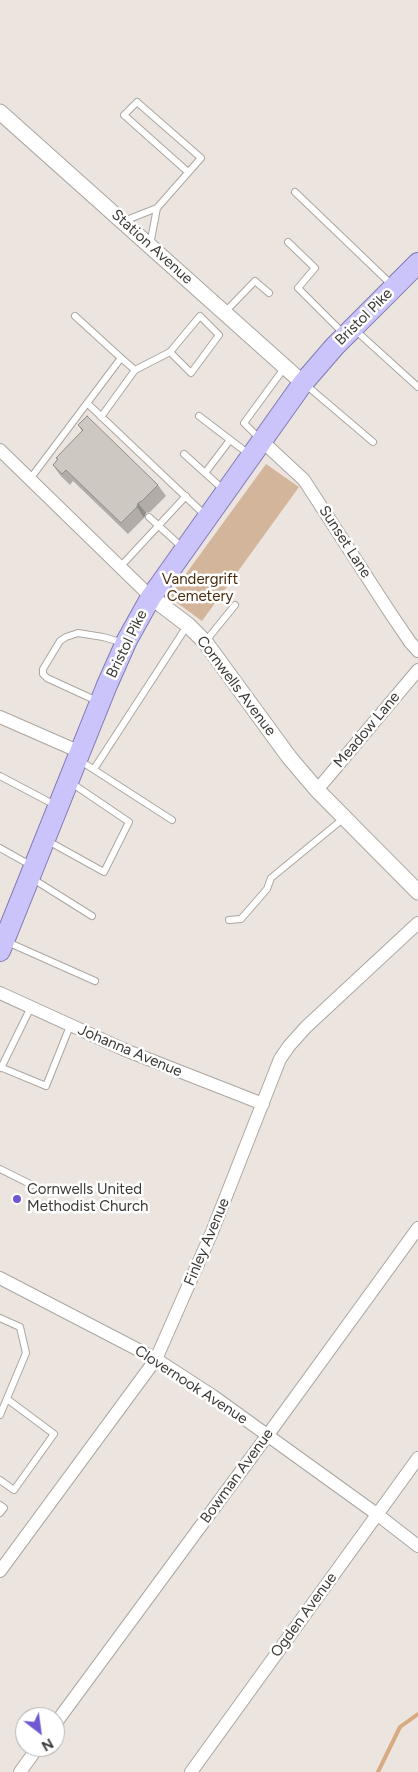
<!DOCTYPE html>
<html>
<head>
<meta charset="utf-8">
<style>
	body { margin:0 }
	#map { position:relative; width:418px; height:1772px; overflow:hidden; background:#ece5df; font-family:Figtree,sans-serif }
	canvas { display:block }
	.north { position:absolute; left:15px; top:1707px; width:50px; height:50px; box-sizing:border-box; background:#fff; border:1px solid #b1b0af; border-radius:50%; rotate:150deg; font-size:14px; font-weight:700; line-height:20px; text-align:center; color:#3c3a37 }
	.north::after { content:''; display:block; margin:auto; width:18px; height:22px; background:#6f58d2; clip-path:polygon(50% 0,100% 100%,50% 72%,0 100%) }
</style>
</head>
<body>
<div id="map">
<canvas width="418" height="1772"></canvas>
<div class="north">N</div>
</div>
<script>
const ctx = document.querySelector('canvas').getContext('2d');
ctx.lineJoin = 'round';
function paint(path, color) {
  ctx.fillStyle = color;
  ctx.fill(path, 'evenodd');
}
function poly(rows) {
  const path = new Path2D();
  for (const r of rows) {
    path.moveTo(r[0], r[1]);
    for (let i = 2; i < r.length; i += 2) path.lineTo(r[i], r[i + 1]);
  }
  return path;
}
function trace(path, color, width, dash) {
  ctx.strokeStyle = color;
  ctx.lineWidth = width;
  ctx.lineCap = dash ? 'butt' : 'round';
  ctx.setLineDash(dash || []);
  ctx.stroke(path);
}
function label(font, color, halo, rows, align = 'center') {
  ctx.font = font + ' Figtree,sans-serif';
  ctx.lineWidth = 5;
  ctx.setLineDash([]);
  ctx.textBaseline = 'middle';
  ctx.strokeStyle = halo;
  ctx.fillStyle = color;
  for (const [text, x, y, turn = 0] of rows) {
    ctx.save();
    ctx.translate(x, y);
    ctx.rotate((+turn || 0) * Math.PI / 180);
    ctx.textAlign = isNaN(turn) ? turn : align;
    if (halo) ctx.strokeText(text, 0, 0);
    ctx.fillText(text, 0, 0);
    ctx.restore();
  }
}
paint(poly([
	[266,464,299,487,202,621,169,597]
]), '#d3b59c');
trace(poly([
	[378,1772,400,1727,418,1714]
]), '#d7aa82', 4);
const service = poly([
	[295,192,393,286],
	[124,221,157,208,201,158,137,102,124,115,188,172],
	[288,242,315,268,298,288,343,333],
	[150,245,157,208],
	[225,312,255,281,269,293],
	[354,329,418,387],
	[135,370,170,352,191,373,219,335,200,316,170,352],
	[306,385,373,442],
	[87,403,206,516],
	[199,416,250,455],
	[101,417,135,370,121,358],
	[260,439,244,423,285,367],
	[184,454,225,491],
	[205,473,230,440],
	[30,479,121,358,75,316],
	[149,517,183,548],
	[120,567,186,496],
	[205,642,235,605],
	[97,701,47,678,43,674,43,669,60,641,66,637,78,633,103,637,124,643],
	[79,760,172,820],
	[94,769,187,626],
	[0,776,55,805],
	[48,841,104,872,129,822,70,782],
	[0,848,32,866],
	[33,879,92,916],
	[229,920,241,919,267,889,271,878,344,818],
	[5,941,95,981],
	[0,1067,46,1086,70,1026],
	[1,1068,31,1007],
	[0,1169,32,1185],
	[0,1318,20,1327,26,1353,0,1415],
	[0,1480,14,1490,54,1434,7,1399],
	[0,1505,4,1508,0,1513]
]);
const minor = poly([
	[262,441,304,480,389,611,410,642,418,651],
	[0,450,151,597],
	[0,717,80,752],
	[317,790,418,670],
	[0,993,125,1050,263,1104],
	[0,1278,156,1359,213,1396,378,1515,418,1546],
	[0,1571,156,1359,212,1232,280,1059,289,1046,306,1027,418,923],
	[55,1724,267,1436,418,1228],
	[20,1772,38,1747],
	[191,1772,418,1458]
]);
const tertiary = poly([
	[0,112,303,383],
	[151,597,188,625,205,642,289,757,317,790,418,892]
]);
const primary = poly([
	[0,951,107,685,127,640,151,597,303,383,335,346,418,263]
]);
trace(service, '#aca6a0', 8);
trace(minor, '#aca6a0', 14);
trace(tertiary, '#aca6a0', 17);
trace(primary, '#817ab3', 22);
trace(service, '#fff', 6);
trace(minor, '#fff', 12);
trace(tertiary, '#fff', 15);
trace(primary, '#cac4fa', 20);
paint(poly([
	[78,425,158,485,166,496,150,512,146,513,144,518,128,534,73,481,70,485,60,475,53,465,57,460,56,458,82,431]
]), '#b1aca7');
paint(poly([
	[138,503,146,513,144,518,137,507]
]), '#908c88');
const building = poly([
	[87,416,158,485,142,501,138,503,137,507,121,523,66,470,62,474,53,465,58,459,56,458,83,430,78,425,87,416]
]);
paint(building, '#cec8c2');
trace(building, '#908c88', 1);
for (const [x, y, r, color] of [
	[17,1199,5,"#6f58d2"]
]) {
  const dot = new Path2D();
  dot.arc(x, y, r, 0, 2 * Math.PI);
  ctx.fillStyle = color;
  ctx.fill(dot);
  trace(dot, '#fff', 2);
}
label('15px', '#3c3a37', '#fff', [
	["Station Avenue",152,247,42],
	["Bristol Pike",364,317,-45],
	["Sunset Lane",345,542,57],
	["Bristol Pike",127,644,-64],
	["Cornwells Avenue",236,686,53],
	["Meadow Lane",367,730,-50],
	["Johanna Avenue",130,1051,23],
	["Finley Avenue",207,1242,-67],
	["Clovernook Avenue",191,1385,33],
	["Bowman Avenue",237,1476,-54],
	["Ogden Avenue",304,1615,-54]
]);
label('15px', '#492b0b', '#fff', [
	["Vandergrift",200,580],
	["Cemetery",200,597]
]);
label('15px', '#3c3a37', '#fff', [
	["Cornwells United",27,1190],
	["Methodist Church",27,1207]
], 'left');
</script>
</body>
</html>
